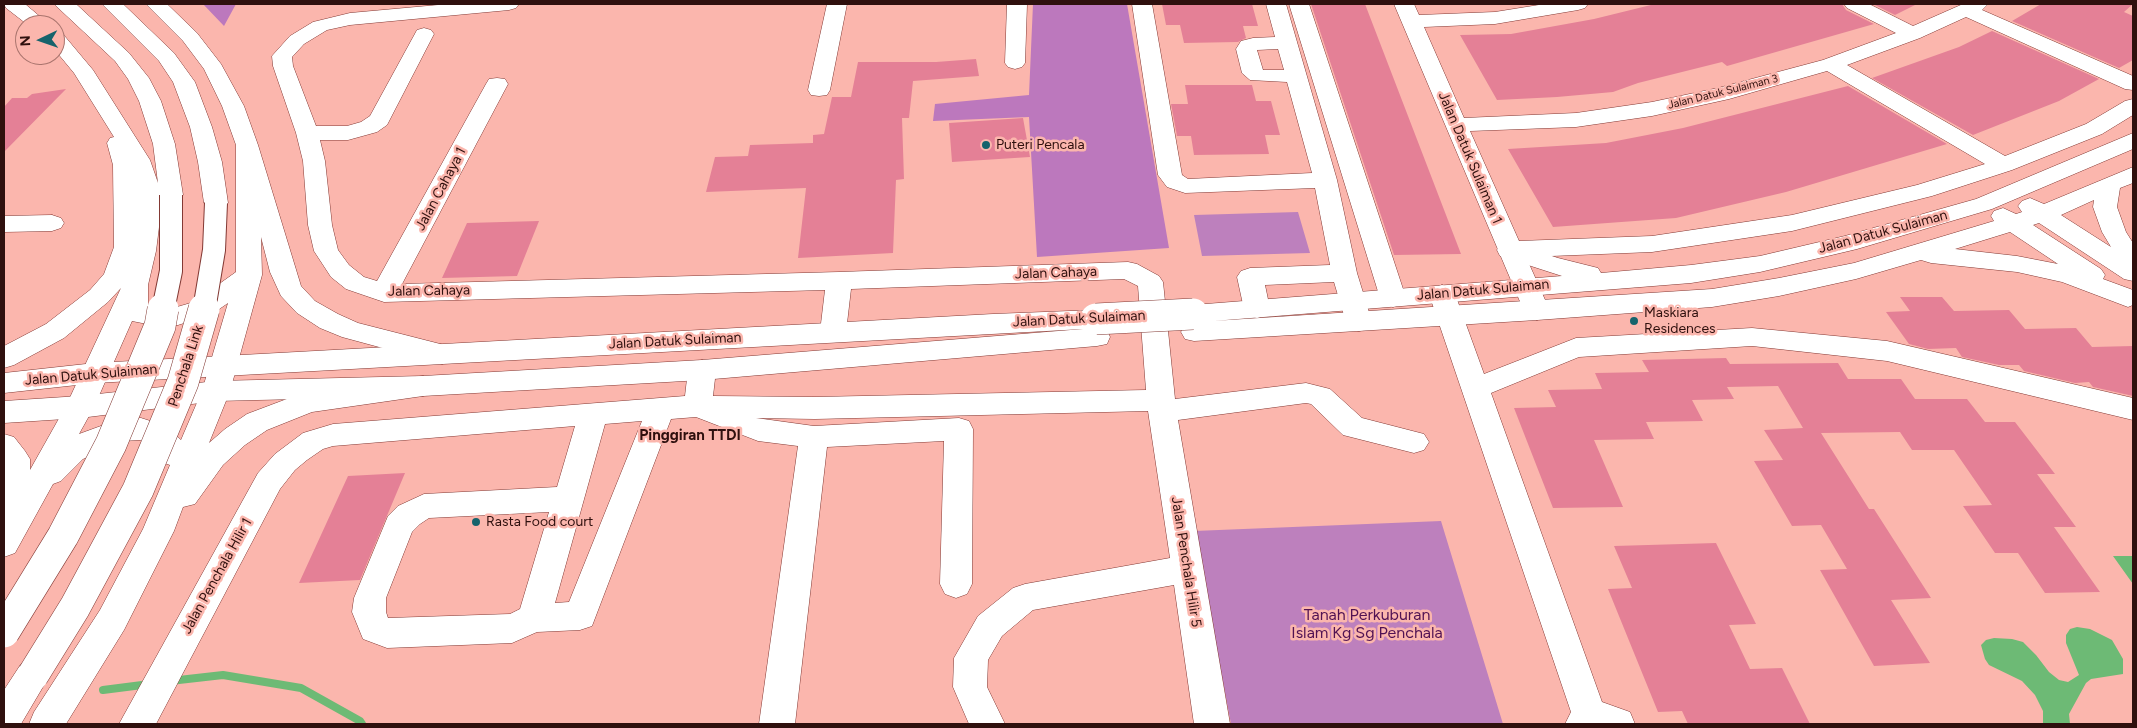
<!DOCTYPE html>
<html>
<head>
<meta charset="utf-8">
<style>
	body { margin:0 }
	#map { position:relative; width:2137px; height:728px; overflow:hidden; background:#fbb6ad; font-family:Figtree,sans-serif }
	canvas { display:block }
	.frame { position:absolute; inset:0; border:5px solid #2f100e; pointer-events:none }
	.north { position:absolute; left:15px; top:15px; width:50px; height:50px; box-sizing:border-box; background:#fbb6ad; border:1px solid #a9746d; border-radius:50%; rotate:267deg; font-size:14px; font-weight:700; line-height:20px; text-align:center; color:#2f100e }
	.north::after { content:''; display:block; margin:auto; width:18px; height:22px; background:#16636c; clip-path:polygon(50% 0,100% 100%,50% 72%,0 100%) }
</style>
</head>
<body>
<div id="map">
<canvas width="2137" height="728"></canvas>
<div class="frame"></div>
<div class="north">N</div>
</div>
<script>
const ctx = document.querySelector('canvas').getContext('2d');
ctx.lineJoin = 'round';
function paint(path, color) {
  ctx.fillStyle = color;
  ctx.fill(path, 'evenodd');
}
function poly(rows) {
  const path = new Path2D();
  for (const r of rows) {
    path.moveTo(r[0], r[1]);
    for (let i = 2; i < r.length; i += 2) path.lineTo(r[i], r[i + 1]);
  }
  return path;
}
function trace(path, color, width, dash) {
  ctx.strokeStyle = color;
  ctx.lineWidth = width;
  ctx.lineCap = dash ? 'butt' : 'round';
  ctx.setLineDash(dash || []);
  ctx.stroke(path);
}
function label(font, color, halo, rows, align = 'center') {
  ctx.font = font + ' Figtree,sans-serif';
  ctx.lineWidth = 5;
  ctx.setLineDash([]);
  ctx.textBaseline = 'middle';
  ctx.strokeStyle = halo;
  ctx.fillStyle = color;
  for (const [text, x, y, turn = 0] of rows) {
    ctx.save();
    ctx.translate(x, y);
    ctx.rotate((+turn || 0) * Math.PI / 180);
    ctx.textAlign = isNaN(turn) ? turn : align;
    if (halo) ctx.strokeText(text, 0, 0);
    ctx.fillText(text, 0, 0);
    ctx.restore();
  }
}
paint(poly([
	[1298,212,1310,253,1202,256,1194,215],
	[1441,521,1503,724,1231,724,1194,531]
]), '#bd80bd');
paint(poly([
	[203,4,236,4,224,26],
	[1033,4,1127,4,1169,248,1037,257,1029,117,933,121,935,104,1029,95]
]), '#bc78bd');
paint(poly([
	[2113,556,2133,556,2133,584],
	[2077,627,2090,629,2112,640,2123,659,2123,674,2091,679,2086,683,2069,714,2070,724,2043,724,2043,711,2035,695,2022,681,1989,665,1985,659,1981,645,1986,640,1994,638,2012,639,2023,642,2036,655,2049,672,2059,680,2068,682,2079,675,2066,643,2066,635,2070,629]
]), '#6dba75');
trace(poly([
	[170,681,223,675,301,688,360,721,362,724],
	[103,690,150,684]
]), '#6dba75', 8);
paint(poly([
	[1162,4,1252,4,1258,26,1243,26,1246,38,1238,42,1184,43,1180,25,1166,25],
	[1311,4,1365,4,1461,254,1394,255],
	[1655,4,1842,4,1846,10,1874,24,1727,66,1722,62,1638,83,1613,92,1557,97,1497,100,1460,35,1511,34,1594,19],
	[1873,4,1917,4,1895,15],
	[2041,4,2133,4,2124,12,2133,16,2133,60,2119,68,2012,21],
	[1992,31,2099,79,2059,101,1973,135,1872,78,1959,47],
	[976,59,979,76,913,81,909,118,902,118,904,179,896,180,893,253,798,258,806,188,706,192,715,157,748,156,750,145,813,143,813,135,824,134,832,97,851,97,858,62,936,62],
	[1185,85,1252,85,1256,101,1271,101,1280,135,1265,135,1269,154,1194,155,1191,136,1177,136,1171,104,1188,104],
	[1848,86,1947,144,1786,192,1676,218,1553,227,1508,149,1606,143,1683,128],
	[66,89,4,152,4,107,12,98,27,98,32,94],
	[1023,118,1030,157,952,162,949,123],
	[539,221,517,276,442,278,467,223],
	[1900,297,1942,297,1954,311,2009,310,2025,329,2076,328,2092,347,2133,346,2133,396,2093,387,2089,382,2075,383,2024,371,2019,365,1999,365,1962,357,1956,348,1928,349,1909,344,1886,312,1910,311],
	[1726,358,1730,364,1838,363,1848,379,1901,379,1915,399,1967,399,1985,422,2015,422,2055,474,2037,474,2076,527,2054,527,2100,592,2045,593,2018,553,1995,553,1963,506,1992,505,1954,450,1912,450,1900,432,1821,433,1869,509,1874,509,1931,598,1891,600,1930,663,1874,666,1820,570,1847,569,1821,525,1792,526,1754,461,1783,460,1764,430,1803,428,1778,386,1727,387,1734,399,1692,400,1703,421,1646,422,1654,439,1594,440,1623,507,1553,508,1514,408,1556,407,1548,390,1602,389,1595,373,1649,372,1642,360],
	[405,473,360,580,299,583,348,476],
	[1716,543,1756,624,1729,625,1750,669,1782,668,1810,724,1688,724,1682,711,1658,712,1608,589,1632,588,1614,546]
]), '#e48096');
const minor = poly([
	[449,4,519,4,516,8,509,10,350,25,327,30,304,44,292,57,293,66,316,126,347,126,361,122,370,116,417,30,424,28,431,30,434,34,387,125,377,132,348,140,320,140,325,161,332,225,338,250,349,265,364,277,377,281,486,84,489,79,497,78,505,79,508,84,402,284,839,272,1128,262,1137,264,1159,276,1163,282,1175,399,1306,383,1330,389,1362,418,1424,434,1429,442,1424,450,1414,453,1343,435,1311,404,1306,403,1178,420,1230,724,1194,724,1174,585,1033,610,1002,636,988,660,987,687,1005,724,969,724,953,687,954,658,978,616,1013,588,1025,584,1170,558,1148,411,815,419,756,418,814,426,959,418,969,421,973,429,972,584,967,594,956,598,945,594,940,584,944,441,827,447,795,724,759,724,798,446,758,441,696,417,671,419,592,626,580,630,537,632,512,643,387,648,363,639,352,612,354,598,388,516,398,506,424,494,557,487,575,426,333,446,323,449,307,460,295,470,280,489,156,724,119,724,258,473,275,454,303,433,333,424,685,396,688,370,692,363,702,360,712,363,716,370,713,396,815,397,1146,390,1138,286,1124,279,851,289,846,332,842,339,833,341,824,339,820,332,825,290,384,302,346,289,331,277,314,251,308,225,303,161,296,133,273,66,272,56,290,36,313,22,350,13,449,4],
	[642,421,569,602,555,603,605,424,642,421],
	[549,512,520,609,510,614,388,618,386,612,386,598,412,532,420,524,429,518,549,512],
	[827,4,847,4,830,90,827,95,819,96,811,95,808,90,827,4],
	[1007,4,1027,4,1025,63,1022,67,1015,69,1008,67,1005,63,1007,4],
	[1132,4,1152,4,1182,175,1188,179,1312,173,1287,82,1250,80,1242,73,1236,49,1241,41,1253,38,1275,37,1266,4,1286,4,1337,180,1357,273,1372,322,1368,329,1359,331,1350,329,1346,322,1334,282,1265,285,1270,309,1266,315,1257,318,1248,315,1244,309,1237,277,1241,271,1250,268,1330,265,1315,188,1185,193,1167,187,1158,175,1132,4],
	[1278,49,1284,70,1263,70,1257,50,1278,49],
	[1289,4,1309,4,1406,298,1402,304,1393,307,1384,304,1380,298,1289,4],
	[1394,4,1414,4,1419,15,1495,12,1545,4,1588,4,1585,8,1578,10,1495,24,1424,27,1464,118,1576,113,1652,102,1718,88,1823,60,1896,33,1847,8,1844,4,1869,4,1913,26,1963,4,1988,4,1982,10,2133,76,2133,90,2125,89,1966,17,1920,38,1847,65,2005,156,2086,124,2125,101,2133,99,2133,115,2102,134,2012,170,1932,196,1792,231,1652,252,1526,257,1550,311,1546,317,1537,320,1528,317,1524,311,1394,4],
	[1827,71,1985,164,1917,185,1792,215,1652,236,1519,241,1470,131,1576,127,1652,116,1729,99,1827,71],
	[52,215,61,218,64,223,61,228,52,231,4,232,4,216,52,215],
	[1442,285,1451,288,1455,294,1484,374,1576,338,1752,328,1887,341,2133,398,2133,420,1887,361,1752,346,1579,357,1491,393,1602,702,1630,712,1635,724,1565,724,1571,712,1429,294,1433,288,1442,285],
	[95,363,105,366,109,373,105,380,95,383,4,393,4,373,95,363],
	[80,396,90,400,94,407,90,414,80,418,4,423,4,401,80,396]
]);
const major = poly([
	[2133,133,2133,149,1992,209,1857,249,1760,272,1691,283,1213,321,1712,289,1779,278,1854,263,1994,221,1991,216,1994,211,2003,208,2016,214,2022,212,2018,206,2022,201,2030,198,2044,204,2133,167,2133,183,2120,188,2117,207,2126,232,2133,243,2133,281,2124,279,2039,223,2033,225,2101,269,2105,275,2103,279,2133,290,2133,305,2128,307,2062,282,2017,272,1931,263,1921,260,1856,279,1779,296,1712,307,1537,320,1194,341,1185,339,1181,332,1185,325,1193,323,1184,320,1180,314,1184,308,1193,305,1562,276,1500,256,1497,250,1500,244,1509,242,1558,258,1598,268,1601,273,1691,265,1760,256,1845,236,1976,199,2133,133],
	[2094,200,2093,207,2102,232,2111,247,2061,215,2094,200],
	[2010,232,2058,264,2017,256,1955,249,2010,232],
	[1096,310,1105,313,1109,319,1105,325,1098,328,1107,330,1110,337,1107,344,1097,346,702,380,423,396,216,401,80,418,70,414,66,407,70,400,80,396,216,381,423,376,702,360,1083,329,95,383,85,380,81,373,85,366,95,363,993,314,1096,310]
]);
const highway = poly([
	[4,4,25,4,50,25,28,25,6,8,4,4],
	[54,4,76,4,129,53,149,78,161,101,175,144,183,195,179,200,171,202,163,200,159,195,160,219,156,251,148,285,148,306,177,307,194,302,236,272,236,145,222,106,204,69,183,41,146,4,167,4,197,33,221,64,244,106,258,145,301,286,315,301,338,314,358,323,452,347,456,354,452,361,442,364,342,337,320,328,297,313,281,296,270,272,261,237,262,275,230,391,209,443,225,429,247,414,308,391,423,376,433,379,437,386,433,393,423,396,312,412,267,430,245,445,223,465,195,504,183,507,174,531,124,630,66,724,29,724,34,712,100,610,143,529,170,465,161,462,155,449,140,440,122,441,83,459,61,481,53,484,15,553,4,557,4,434,14,437,25,451,30,459,30,470,66,406,121,288,108,302,64,338,14,365,4,368,4,346,46,324,90,290,104,274,114,247,113,165,107,143,110,138,114,137,74,73,55,50,55,31,62,33,93,70,150,160,158,183,153,144,139,101,128,79,115,61,54,4],
	[228,303,202,391,181,440,166,426,141,418,120,419,79,434,94,407,132,321,157,326,178,325,212,314,228,303],
	[102,4,123,4,174,53,195,82,212,127,222,162,228,203,224,208,216,210,208,208,204,203,198,162,190,127,173,82,159,61,102,4],
	[33,660,45,664,50,675,21,724,4,724,4,690,21,664,33,660]
]);
trace(minor, '#833934', 1);
trace(major, '#833934', 1);
trace(highway, '#833934', 1);
paint(minor, '#fff');
paint(major, '#fff');
paint(highway, '#fff');
const majorBridge = poly([
	[1096,319,1193,314]
]);
const highwayBridgeFar1 = poly([
	[163,310,171,271,171,195],
	[204,310,214,250,216,203]
]);
const highwayBridge = poly([
	[4,632,63,536,111,444,160,326,163,309],
	[33,675,75,607,138,490,183,382,204,309]
]);
trace(majorBridge, '#833934', 32, []);
trace(highwayBridgeFar1, '#833934', 24, []);
trace(highwayBridge, '#833934', 32, []);
trace(majorBridge, '#fff', 31);
trace(highwayBridgeFar1, '#fff', 22);
trace(highwayBridge, '#fff', 31);
for (const [x, y, r, color] of [
	[986,145,5,"#16636c"],
	[1634,321,5,"#16636c"],
	[476,522,5,"#16636c"]
]) {
  const dot = new Path2D();
  dot.arc(x, y, r, 0, 2 * Math.PI);
  ctx.fillStyle = color;
  ctx.fill(dot);
  trace(dot, '#fbb6ad', 2);
}
label('11px', '#2f100e', '#fbb6ad', [
	["Jalan Datuk Sulaiman 3",1723,92,-14]
]);
label('14px', '#2f100e', '#fbb6ad', [
	["Puteri Pencala",996,145],
	["Maskiara",1644,313],
	["Residences",1644,329],
	["Rasta Food court",486,522]
], 'left');
label('14px', '#2f100e', '#fbb6ad', [
	["Jalan Datuk Sulaiman 1",1470,158,67],
	["Jalan Cahaya 1",441,189,-62],
	["Jalan Datuk Sulaiman",1883,232,-15],
	["Jalan Cahaya",1056,273,-2],
	["Jalan Datuk Sulaiman",1483,290,-5],
	["Jalan Cahaya",429,291,-1],
	["Jalan Datuk Sulaiman",1079,319,-3],
	["Jalan Datuk Sulaiman",675,341,-3],
	["Penchala Link",186,366,-72],
	["Jalan Datuk Sulaiman",91,375,-5],
	["Jalan Penchala Hilir 5",1186,562,81],
	["Jalan Penchala Hilir 1",217,576,-61]
]);
label('bold 15px', '#2f100e', '#fbb6ad', [
	["Pinggiran TTDI",690,436]
]);
label('16px', '#511253', '#fbb6ad', [
	["Tanah Perkuburan",1367,615],
	["Islam Kg Sg Penchala",1367,633]
]);
</script>
</body>
</html>
